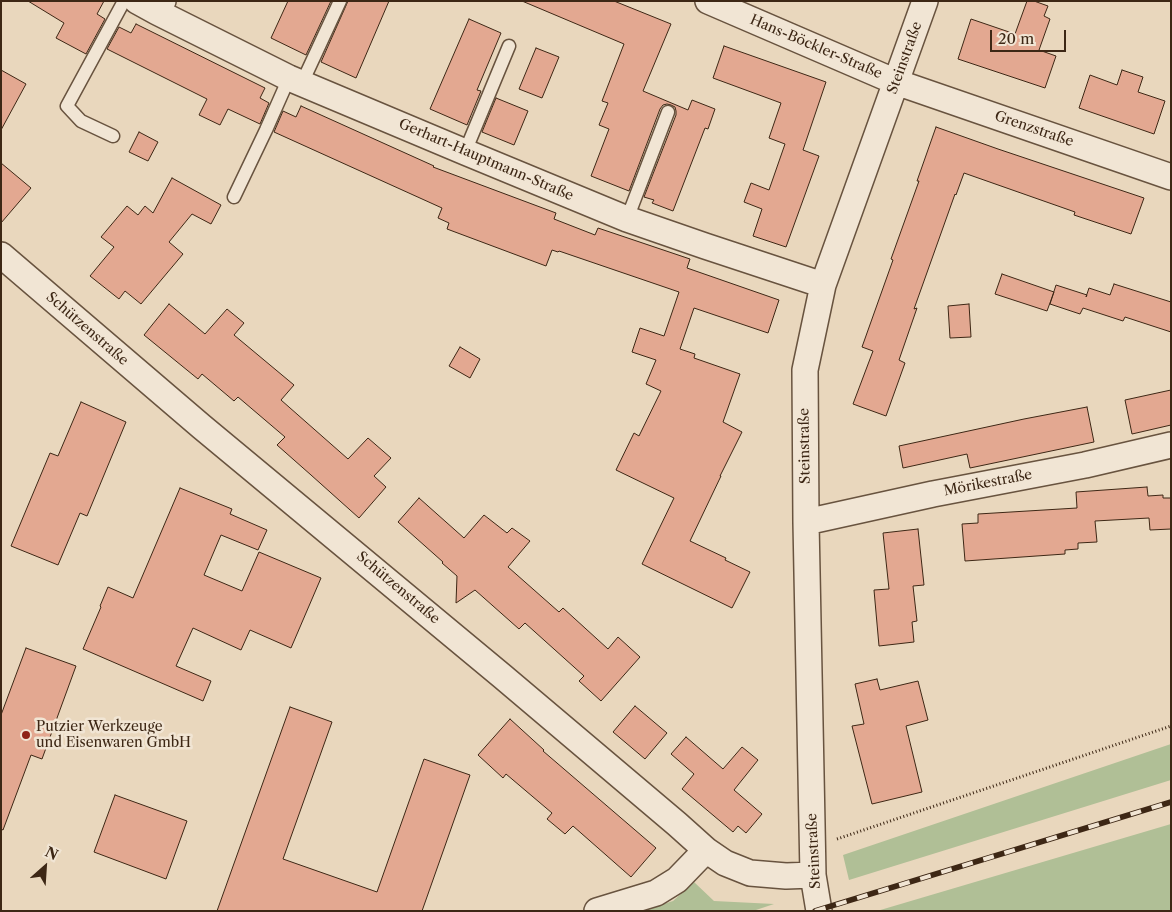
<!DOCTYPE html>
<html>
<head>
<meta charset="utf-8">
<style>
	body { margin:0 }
	#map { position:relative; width:1172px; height:912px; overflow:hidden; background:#e9d7bd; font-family:"Libre Caslon Text",serif }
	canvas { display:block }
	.frame { position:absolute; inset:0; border:2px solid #3d2715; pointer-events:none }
	.north { position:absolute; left:20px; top:842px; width:50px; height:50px; -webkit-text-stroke:4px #f1e5d4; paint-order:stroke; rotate:26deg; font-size:14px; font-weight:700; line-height:20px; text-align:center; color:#3d2715 }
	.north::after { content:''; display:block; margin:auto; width:18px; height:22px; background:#3d2715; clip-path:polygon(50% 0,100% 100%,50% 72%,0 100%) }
	.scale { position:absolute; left:990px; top:30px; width:76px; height:22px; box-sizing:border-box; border:2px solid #3d2715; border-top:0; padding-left:6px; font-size:15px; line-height:18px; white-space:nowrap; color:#3d2715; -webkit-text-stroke:4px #f1e5d4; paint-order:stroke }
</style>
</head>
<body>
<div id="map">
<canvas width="1172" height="912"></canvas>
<div class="frame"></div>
<div class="north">N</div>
<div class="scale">20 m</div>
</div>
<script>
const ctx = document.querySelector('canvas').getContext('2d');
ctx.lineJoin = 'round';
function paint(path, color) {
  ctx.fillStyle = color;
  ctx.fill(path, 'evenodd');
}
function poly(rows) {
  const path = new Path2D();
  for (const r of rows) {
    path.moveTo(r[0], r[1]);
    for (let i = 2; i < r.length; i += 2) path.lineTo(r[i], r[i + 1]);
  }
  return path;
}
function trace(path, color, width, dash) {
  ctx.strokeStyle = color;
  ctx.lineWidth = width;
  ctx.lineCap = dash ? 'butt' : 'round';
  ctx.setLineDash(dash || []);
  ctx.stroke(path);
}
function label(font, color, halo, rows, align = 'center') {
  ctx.font = font + ' "Libre Caslon Text",serif';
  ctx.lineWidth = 5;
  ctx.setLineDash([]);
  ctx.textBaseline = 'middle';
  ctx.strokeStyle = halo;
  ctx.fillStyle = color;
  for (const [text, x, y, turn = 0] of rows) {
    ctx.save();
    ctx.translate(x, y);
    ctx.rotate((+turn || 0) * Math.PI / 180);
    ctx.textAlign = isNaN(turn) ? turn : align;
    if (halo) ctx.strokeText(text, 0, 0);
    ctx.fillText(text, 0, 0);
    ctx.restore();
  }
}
paint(poly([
	[1171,744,1171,780,849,880,843,855],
	[1171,824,1171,911,877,911],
	[694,882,714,901,774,904,753,911,641,911,673,901]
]), '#b0bf96');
const building = poly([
	[28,1,104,1,97,14,105,19,86,54,56,38,64,23,28,1],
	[288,1,331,1,306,55,271,38,288,1],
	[348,1,389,1,356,78,321,62,348,1],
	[522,1,614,1,671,24,643,91,688,110,692,100,715,109,708,129,705,128,673,211,652,203,654,200,644,197,676,115,676,111,675,107,671,105,667,104,663,105,660,109,629,191,591,176,609,129,599,125,608,103,602,101,624,44,522,1],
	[1027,1,1034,1,1048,6,1044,16,1050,19,1039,50,1056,56,1045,88,958,59,971,19,1015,34,1027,1],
	[469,19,501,33,477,90,481,91,467,125,430,109,469,19],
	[136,24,265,88,260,98,269,103,260,124,228,109,220,125,199,115,207,99,107,49,119,27,131,33,136,24],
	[724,46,826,82,803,150,819,156,786,247,753,236,762,209,744,202,751,183,769,190,785,144,769,138,781,103,713,78,724,46],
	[536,48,559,57,542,98,519,89,536,48],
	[1,70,26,84,1,130,1,70],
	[1122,70,1143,77,1138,92,1165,101,1154,134,1079,108,1090,75,1117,85,1122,70],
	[496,98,528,111,514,145,482,132,496,98],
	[301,106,434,166,433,167,556,213,554,219,595,235,598,228,690,259,687,268,779,300,768,333,694,308,680,349,695,354,694,358,740,374,723,422,742,432,720,476,721,476,690,541,726,558,725,560,750,572,732,608,642,564,674,498,616,470,634,433,639,436,661,391,646,384,656,360,632,352,640,328,664,336,679,292,559,251,558,252,552,250,546,266,447,229,449,223,438,218,442,208,274,132,283,111,296,117,301,106],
	[936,127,998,149,1144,198,1131,234,1074,215,1075,212,964,173,956,195,955,194,914,309,917,308,899,360,905,363,886,416,853,404,873,351,862,347,893,260,891,259,919,181,917,181,936,127],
	[139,132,158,142,148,161,129,152,139,132],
	[1,163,31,188,1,223,1,163],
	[172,178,221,205,211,224,192,214,169,242,183,254,141,304,125,291,119,299,90,276,114,247,101,237,127,206,138,215,145,206,153,213,172,178],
	[1002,274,1054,292,1047,311,995,294,1002,274],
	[1114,284,1171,302,1171,332,1125,317,1123,321,1083,308,1080,314,1050,304,1056,285,1087,295,1086,297,1089,288,1110,295,1114,284],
	[169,304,205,334,227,309,244,323,234,335,294,385,281,400,348,459,368,438,391,458,374,476,386,487,359,518,311,475,277,445,285,437,238,397,234,401,202,374,198,379,144,335,169,304],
	[969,304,971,337,950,338,948,306,969,304],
	[460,347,480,359,470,378,449,366,460,347],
	[1171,390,1171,425,1132,434,1125,400,1171,390],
	[81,402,126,422,87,516,80,513,58,565,11,546,50,453,58,456,81,402],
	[1087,407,1094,442,970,468,967,454,903,468,899,446,1024,419,1087,407],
	[1147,487,1148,496,1163,495,1163,498,1171,498,1171,529,1150,530,1149,518,1095,521,1097,542,1078,543,1078,549,1065,550,1065,554,965,561,962,524,978,523,978,514,1077,508,1076,492,1147,487],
	[180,488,232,509,230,514,267,530,258,550,221,535,204,575,242,591,259,552,321,578,291,648,250,630,241,650,193,628,176,666,211,681,203,701,83,649,101,607,100,606,108,587,133,598,180,488],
	[419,498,464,538,484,515,507,533,512,528,530,541,508,567,559,612,563,608,608,649,618,637,640,657,601,701,579,681,584,676,525,623,519,629,475,590,456,603,457,576,442,563,443,562,398,522,419,498],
	[918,529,924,585,913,586,917,621,912,622,914,642,879,646,874,590,889,589,883,533,918,529],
	[26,648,76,666,42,759,31,755,3,830,1,829,1,715,26,648],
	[877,679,880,690,918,681,928,720,906,726,922,792,872,804,852,726,864,724,855,684,877,679],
	[635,706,667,733,645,759,613,732,635,706],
	[290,707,332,722,283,859,377,892,424,759,470,775,422,911,217,911,290,707],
	[510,719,544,750,543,751,656,848,631,877,573,826,565,834,547,819,552,813,506,774,503,778,478,755,510,719],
	[686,737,723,769,742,747,758,760,734,790,762,814,746,833,738,826,733,832,682,789,694,774,671,754,686,737],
	[115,795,187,821,166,879,94,852,115,795]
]);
paint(building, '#e3a891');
trace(building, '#3d2715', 1);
const service = poly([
	[302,83,340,1],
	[113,136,81,121,67,106,124,1],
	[465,152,509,46],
	[234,197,266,130,289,78],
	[627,219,668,112]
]);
const minor = poly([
	[137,1,157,12],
	[163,1,157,12,289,78,465,152,627,219,705,246,823,285],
	[708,1,896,82,1171,177],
	[1,255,202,427,502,676,677,824,706,850,725,863,750,873,786,876,813,875],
	[806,522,933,494,1085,465,1171,445],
	[597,911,656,893,677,880,706,850],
	[819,911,813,875,806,522,805,370,823,285,925,1]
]);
trace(service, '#68533f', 15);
trace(minor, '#68533f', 28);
trace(poly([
	[837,839,1171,726]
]), '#3d2715', 3, [1, 2.5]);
trace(service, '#f1e5d4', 12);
trace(minor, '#f1e5d4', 25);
const rail = poly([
	[815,911,1171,802]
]);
trace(rail, '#3d2715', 5.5);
trace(rail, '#f1e5d4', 4, [11]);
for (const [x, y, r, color] of [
	[26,735,5,"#8f2418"]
]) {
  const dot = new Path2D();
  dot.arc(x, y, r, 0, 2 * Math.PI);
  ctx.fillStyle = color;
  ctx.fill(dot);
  trace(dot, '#f1e5d4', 2);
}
label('14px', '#3d2715', '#f1e5d4', [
	["Hans-Böckler-Straße",816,47,23],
	["Steinstraße",905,58,-70],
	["Grenzstraße",1034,129,19],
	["Gerhart-Hauptmann-Straße",486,160,23],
	["Schützenstraße",87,329,41],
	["Steinstraße",805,446,-91],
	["Mörikestraße",988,483,-11],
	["Schützenstraße",398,588,40],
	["Steinstraße",814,851,-93]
]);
label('14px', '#3d2715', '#f1e5d4', [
	["Putzier Werkzeuge",36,727],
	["und Eisenwaren GmbH",36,743]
], 'left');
</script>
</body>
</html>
